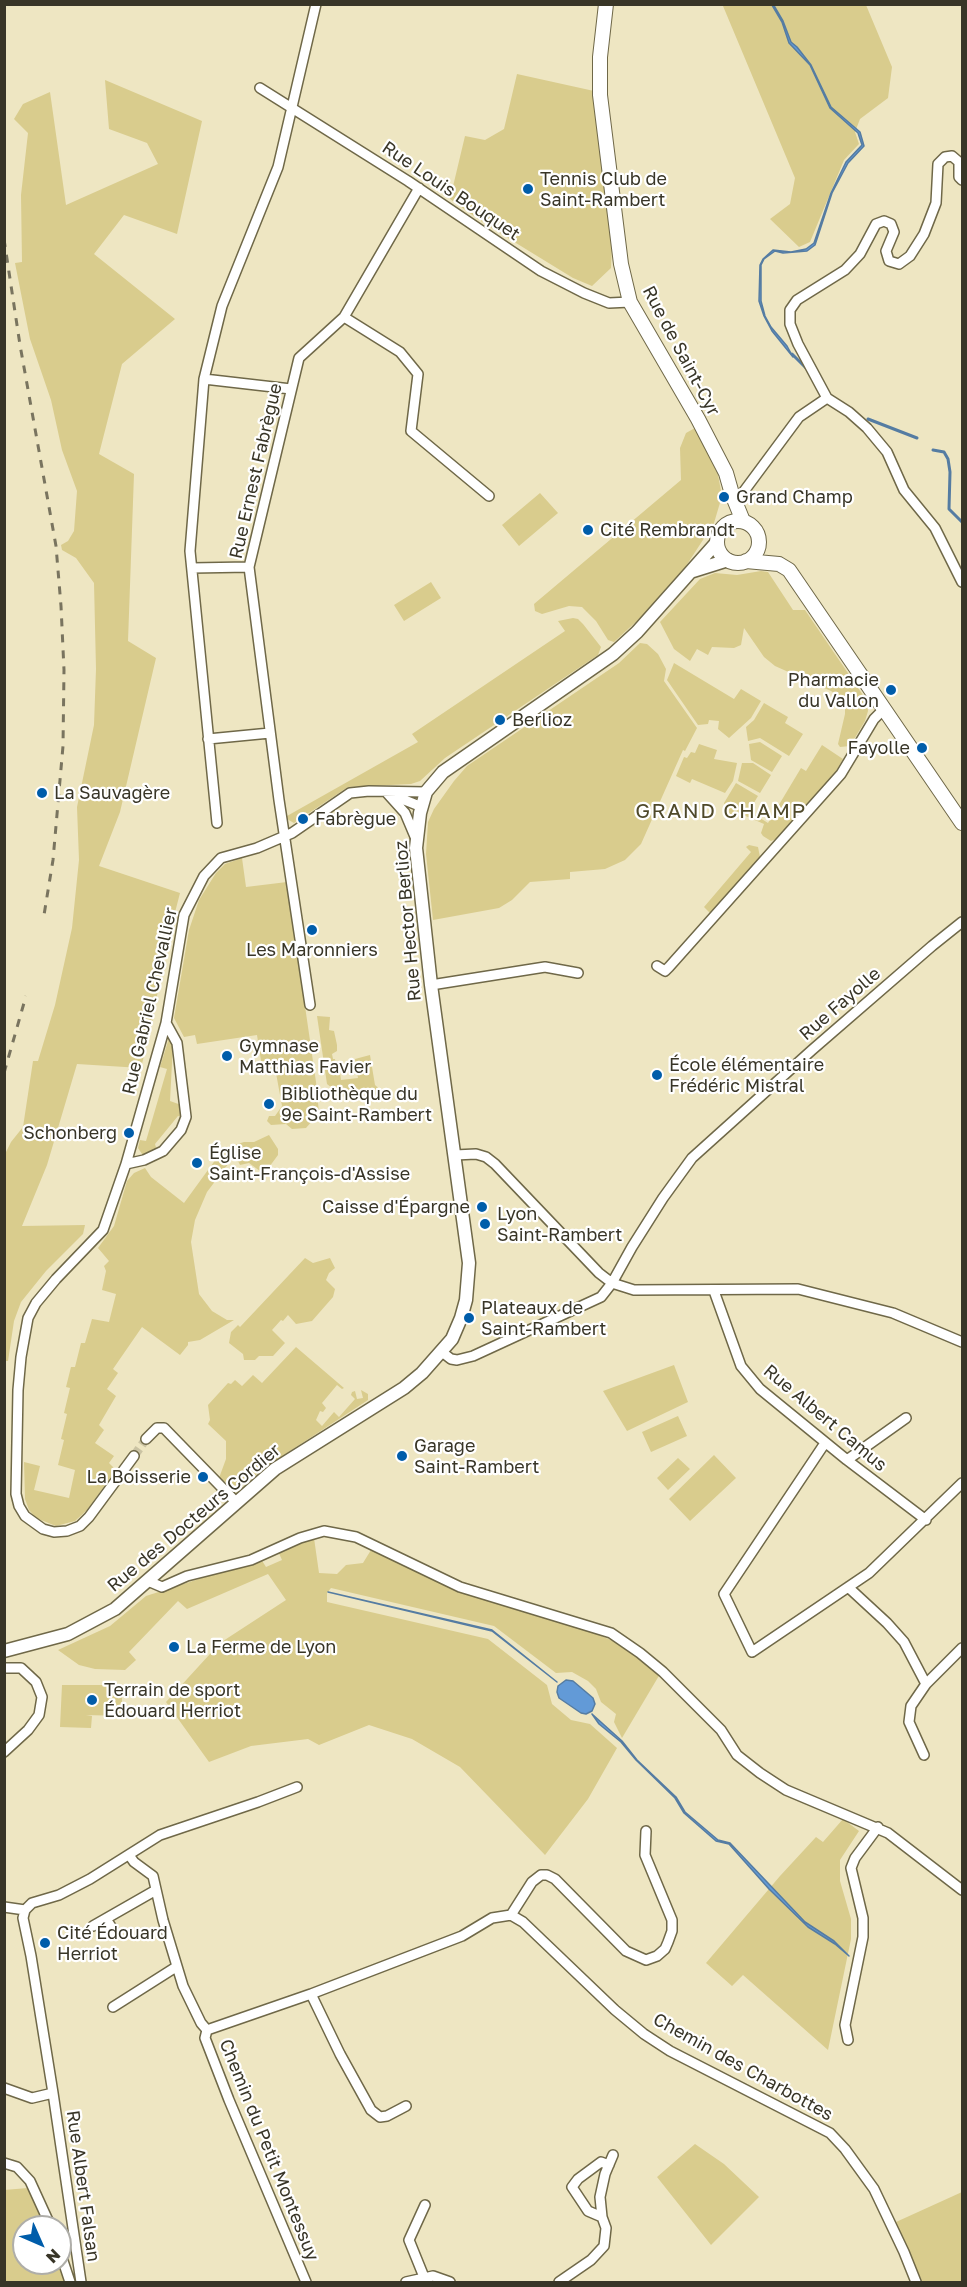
<!DOCTYPE html>
<html>
<head>
<meta charset="utf-8">
<style>
	body { margin:0 }
	#map { position:relative; width:967px; height:2287px; overflow:hidden; background:#eee6c2; font-family:"Golos Text",sans-serif }
	canvas { display:block }
	.frame { position:absolute; inset:0; border:6px solid #383527; pointer-events:none }
	.north { position:absolute; left:12px; top:2215px; width:60px; height:60px; box-sizing:border-box; background:#fff; border:2px solid #afaea9; border-radius:50%; rotate:135deg; font-size:16px; font-weight:700; line-height:24px; text-align:center; color:#383527 }
	.north::after { content:''; display:block; margin:auto; width:21px; height:27px; background:#005daa; clip-path:polygon(50% 0,100% 100%,50% 72%,0 100%) }
</style>
</head>
<body>
<div id="map">
<canvas width="967" height="2287"></canvas>
<div class="frame"></div>
<div class="north">N</div>
</div>
<script>
const ctx = document.querySelector('canvas').getContext('2d');
ctx.lineJoin = 'round';
function paint(path, color) {
  ctx.fillStyle = color;
  ctx.fill(path, 'evenodd');
}
function poly(rows) {
  const path = new Path2D();
  for (const r of rows) {
    if (r.length === 3) {
      path.moveTo(r[0] + r[2], r[1]);
      path.arc(r[0], r[1], r[2], 0, 2 * Math.PI);
      continue;
    }
    path.moveTo(r[0], r[1]);
    for (let i = 2; i < r.length; i += 2) path.lineTo(r[i], r[i + 1]);
  }
  return path;
}
function trace(path, color, width, dash) {
  ctx.strokeStyle = color;
  ctx.lineWidth = width;
  ctx.lineCap = dash ? 'butt' : 'round';
  ctx.setLineDash(dash || []);
  ctx.stroke(path);
}
function label(font, color, halo, rows, align = 'center') {
  ctx.font = font + ' "Golos Text",sans-serif';
  ctx.lineWidth = 4.5;
  ctx.setLineDash([]);
  ctx.textBaseline = 'middle';
  ctx.strokeStyle = halo;
  ctx.fillStyle = color;
  for (const [text, x, y, turn = 0] of rows) {
    ctx.save();
    ctx.translate(x, y);
    ctx.rotate((+turn || 0) * Math.PI / 180);
    ctx.textAlign = isNaN(turn) ? turn : align;
    if (halo) ctx.strokeText(text, 0, 0);
    ctx.fillText(text, 0, 0);
    ctx.restore();
  }
}
paint(poly([
	[720,5,866,5,892,67,888,98,860,119,855,132,859,144,844,160,810,242,799,247,770,219,790,204,795,178,723,6],
	[517,74,594,91,612,246,611,268,592,286,573,278,485,224,450,199,465,136,485,140,504,129],
	[105,80,202,121,177,234,124,215,94,254,175,319,122,364,99,454,134,474,128,641,156,658,120,812,99,866,180,893,164,955,153,1019,141,1068,77,1064,47,1165,22,1226,85,1225,83,1234,46,1271,21,1302,14,1321,8,1361,5,1361,5,1154,11,1142,23,1127,33,1061,38,1061,55,1005,72,928,79,860,77,807,94,725,96,669,94,583,76,558,62,550,61,545,68,541,74,531,77,491,62,450,51,400,30,339,15,263,22,262,21,195,28,133,14,119,23,104,50,92,66,205,158,164,147,143,109,129],
	[695,428,718,475,722,496,714,523,686,566,640,618,614,642,608,640,596,621,582,607,569,606,542,614,535,611,534,604,681,480,680,448,686,433],
	[540,493,558,513,519,546,502,525],
	[761,571,768,572,793,610,805,610,867,701,868,711,865,721,850,746,840,747,838,744,845,714,845,705,842,699,831,691,775,666,764,657,744,628,741,645,734,648,712,647,708,655,697,649,690,661,674,649,660,622,700,579,715,573,737,575],
	[431,582,441,598,404,621,394,605],
	[573,618,578,619,583,624,601,647,598,655,445,758,420,781,411,784,348,787,294,823,287,819,287,816,418,742,412,734,565,631,558,621],
	[640,643,647,644,658,654,666,669,664,681,697,728,685,751,683,750,641,844,625,860,605,869,570,872,570,879,530,882,512,900,499,908,433,920,426,854,428,822,434,809,454,781,467,766,619,663],
	[674,663,734,699,741,689,761,701,751,718,729,738,718,729,719,721,709,720,708,724,698,725,667,680],
	[764,703,788,717,785,723,803,734,789,756,760,738,748,741,746,727,754,720],
	[760,742,782,756,772,772,751,760,749,744],
	[699,744,717,750,714,759,737,763,733,781,725,793,692,779,690,783,676,776,684,757,687,758,691,752,695,753],
	[822,745,843,759,836,771,776,839,771,841,763,836,761,833,764,824,734,811,731,818,727,814,724,803,736,783,758,796,749,811,768,823,801,768,806,771],
	[742,763,753,763,771,775,760,793,738,781],
	[749,845,758,847,760,857,710,913,704,907,751,852,746,847],
	[242,858,246,887,287,882,316,1082,319,1113,306,1128,292,1129,286,1124,271,1125,267,1121,269,1116,275,1116,282,1106,276,1073,267,1066,262,1067,257,1035,197,1044,195,1035,184,1037,174,1018,189,930,199,900,216,873,225,864],
	[317,1016,330,1017,329,1030,334,1031,337,1045,337,1051,332,1054,333,1059,335,1059,336,1066,339,1065,341,1080,358,1078,355,1059,370,1055,375,1085,383,1092,385,1102,367,1088,343,1097,327,1084],
	[169,1038,173,1044,170,1101,184,1106,182,1117,178,1116,155,1144,157,1151,148,1155,142,1154,138,1148,140,1140,146,1141,167,1069,160,1067],
	[269,1135,278,1149,278,1155,264,1174,249,1163,240,1165,235,1155,207,1192,195,1220,191,1242,199,1294,212,1311,227,1320,234,1320,200,1340,188,1342,188,1345,180,1355,142,1327,113,1369,118,1373,107,1389,116,1396,99,1425,104,1430,95,1443,114,1456,109,1463,116,1470,87,1510,75,1521,56,1526,36,1518,29,1510,25,1499,24,1462,40,1466,34,1490,69,1498,75,1470,58,1465,64,1440,61,1439,67,1414,64,1413,70,1388,66,1387,71,1367,75,1367,81,1343,85,1343,92,1319,109,1322,116,1294,102,1290,106,1271,104,1266,109,1261,98,1248,114,1226,127,1181,134,1173,145,1168,151,1177,184,1203,216,1159,231,1146,244,1142,254,1142],
	[305,1258,313,1263,330,1258,335,1268,329,1273,326,1280,335,1289,333,1297,312,1321,296,1324,288,1315,283,1321,281,1320,272,1330,285,1343,273,1356,259,1356,255,1360,244,1360,243,1354,229,1343,231,1332,238,1325,240,1327],
	[296,1347,344,1388,342,1389,337,1385,322,1403,326,1408,323,1412,320,1411,316,1420,322,1426,334,1412,339,1417,355,1399,351,1395,352,1392,355,1391,357,1399,363,1398,361,1390,368,1394,368,1400,264,1468,245,1484,233,1487,219,1478,226,1459,226,1441,208,1424,210,1420,208,1405,228,1383,231,1384,235,1380,242,1386,253,1375,262,1383],
	[674,1365,688,1402,627,1431,603,1391],
	[678,1416,687,1436,651,1452,642,1432],
	[714,1455,736,1478,690,1521,669,1499],
	[678,1458,690,1469,668,1490,657,1478],
	[314,1538,319,1573,337,1574,346,1565,363,1563,371,1550,458,1591,590,1631,622,1645,660,1674,622,1738,614,1722,616,1714,601,1702,596,1689,588,1681,572,1672,556,1673,494,1626,331,1588,327,1593,327,1602,488,1639,547,1685,552,1704,571,1720,590,1724,617,1748,588,1799,545,1855,460,1767,412,1739,369,1725,319,1745,308,1739,251,1746,209,1762,166,1702,220,1643,286,1600,268,1574,187,1609,178,1601,129,1652,136,1660,125,1670,95,1669,79,1665,58,1650,110,1626,146,1596,261,1559,266,1567,282,1560,278,1551],
	[62,1685,122,1685,122,1716,86,1715,92,1716,91,1728,60,1727],
	[843,1819,859,1831,840,1860,840,1881,851,1919,851,1939,828,2050,743,1975,732,1986,706,1963,780,1876,816,1837,823,1842],
	[695,2144,724,2164,759,2197,711,2245,657,2177],
	[28,2188,47,2227,24,2227,24,2263,60,2263,67,2282,5,2282,4,2190],
	[962,2192,962,2282,922,2282,896,2222]
]), '#d9cc8d');
const water = poly([
	[773,4,783,21,791,42,797,47,811,65,831,107,860,132,864,146,848,163,832,193,815,245,807,251,783,253,775,251,764,259,761,265,761,301,765,316,771,327,787,346,793,357,772,331,764,316,759,301,760,265,763,259,773,250,791,252,806,249,814,243,831,193,846,162,862,145,858,133,830,108,810,65,789,43,782,22,772,5,773,4],
	[328,1592,492,1630,557,1682,492,1631,328,1592],
	[566,1680,573,1681,593,1698,595,1704,592,1711,586,1714,581,1713,559,1698,557,1692,558,1686,566,1680],
	[592,1714,622,1741,637,1760,676,1797,685,1812,718,1840,730,1843,805,1922,834,1941,849,1956,835,1944,808,1927,769,1889,729,1844,716,1841,684,1813,675,1798,636,1760,621,1742,599,1724,592,1714]
]);
paint(water, '#629ad7');
trace(water, '#557ca2', 1.5);
trace(poly([
	[792,354,808,370],
	[868,419,917,438],
	[933,450,944,452,948,459,950,472,949,509,962,522]
]), '#557ca2', 3);
trace(poly([
	[134,1456,146,1439]
]), '#cac3a3', 9, [9, 4.5]);
const minor = poly([
	[260,88,408,181,541,271,584,293,609,303,630,302],
	[962,180,959,177,959,162,952,156,945,157,938,164,936,203,924,234,910,256,899,264,889,261,886,251,894,232,891,224,884,221,876,224,860,254,845,270,797,300,790,310,790,324,798,344,827,398,849,412,867,428,887,452,904,490,935,528,962,582],
	[344,317,400,352,418,374,411,431,489,496],
	[204,379,291,389],
	[736,502,799,417,827,398],
	[192,568,249,567],
	[208,739,270,733],
	[387,793,405,813,416,839],
	[392,795,422,807],
	[217,823,190,551,204,379,222,306,278,167,316,4],
	[657,966,665,971,669,967,841,774,874,719,883,710],
	[431,985,545,967,578,973],
	[310,1005,279,800,249,567,299,358,344,317,419,188],
	[455,1155,476,1154,486,1157,495,1164,599,1273,612,1283,634,1290,798,1289,893,1313,962,1342],
	[126,1164,144,1160,163,1151,181,1130,186,1117,177,1043,166,1023],
	[714,1291,741,1366,760,1389,847,1460,926,1520],
	[442,1352,451,1359,457,1360,473,1356,601,1297,612,1283,632,1247,663,1198,692,1158,812,1050,932,946,962,922],
	[146,1439,157,1428,164,1428,236,1502],
	[825,1443,724,1594,752,1652,869,1573,962,1483],
	[134,1456,89,1517,80,1526,67,1531,54,1532,43,1529,25,1516,19,1506,16,1494,18,1390,21,1357,28,1318,36,1303,56,1279,103,1230,126,1164,166,1023,184,915,204,876,221,858,257,848,292,833,350,793,369,791,426,792],
	[847,1460,906,1418],
	[148,1581,162,1587,187,1576,251,1560,300,1538,324,1531,356,1537,460,1587,611,1633,640,1653,663,1672,721,1730,737,1755,760,1773,786,1790,888,1833,962,1890],
	[848,1587,887,1623,904,1642,926,1684,962,1648],
	[4,1668,21,1668,36,1682,42,1697,39,1715,28,1730,4,1752],
	[924,1755,909,1722,911,1706,926,1684],
	[129,1855,134,1862,153,1876,163,1920,183,1986,201,2023,207,2030],
	[4,1907,25,1910],
	[25,1910,23,1918,31,1956,53,2093,81,2282],
	[25,1910,32,1903,59,1895,90,1879,160,1835,258,1802,297,1787],
	[511,1915,532,1882,541,1875,547,1875,555,1879,626,1951,646,1960,657,1956,665,1949,668,1942,672,1931,672,1920,645,1855,646,1831],
	[106,1919,116,1934],
	[93,1926,156,1890],
	[311,1994,340,2054,371,2110,380,2117,387,2116,406,2106],
	[113,2007,176,1967],
	[207,2030,311,1994,462,1936,492,1918,511,1915,523,1922,615,2010,644,2034,670,2051,830,2133,845,2149,874,2189,904,2252,916,2282],
	[207,2030,205,2038,229,2100,306,2282],
	[848,2040,845,2025,863,1937,863,1918,851,1868,855,1858,878,1827],
	[4,2088,32,2098,53,2093],
	[4,2163,17,2167,30,2181,51,2227],
	[602,2217,588,2211,572,2187,578,2179,601,2162,609,2165],
	[60,2252,70,2282],
	[424,2277,409,2240,425,2205],
	[406,2282,433,2276,450,2282],
	[559,2282,591,2260,604,2246,606,2228,602,2217,600,2197,605,2174,613,2155]
]);
const tertiary = poly([
	[693,571,728,560],
	[4,1651,68,1634,115,1609,275,1469,404,1388,422,1373,452,1339,461,1318,466,1300,469,1263,431,985,416,848,420,813,426,792,443,772,613,654,637,632,717,542]
]);
const secondary = poly([
	[606,4,600,57,600,95,621,264,630,302,698,419,726,473,732,494,743,521],
	[738,542,21],
	[746,561,779,564,789,570,962,823]
]);
trace(minor, '#6f6848', 12);
trace(tertiary, '#6f6848', 15);
trace(secondary, '#6f6848', 16);
trace(minor, '#fff', 9);
trace(tertiary, '#fff', 12);
trace(secondary, '#fff', 14);
trace(poly([
	[4,239,20,345,56,546,61,606,64,670,63,746,53,860,44,915],
	[4,1073,26,996]
]), '#79745f', 3, [8, 8]);
for (const [x, y, r, color] of [
	[528,189,6,"#005daa"],
	[724,497,6,"#005daa"],
	[588,530,6,"#005daa"],
	[891,690,6,"#005daa"],
	[500,720,6,"#005daa"],
	[922,748,6,"#005daa"],
	[42,793,6,"#005daa"],
	[303,819,6,"#005daa"],
	[312,930,6,"#005daa"],
	[227,1056,6,"#005daa"],
	[657,1075,6,"#005daa"],
	[269,1104,6,"#005daa"],
	[129,1133,6,"#005daa"],
	[197,1163,6,"#005daa"],
	[482,1207,6,"#005daa"],
	[485,1224,6,"#005daa"],
	[469,1318,6,"#005daa"],
	[402,1456,6,"#005daa"],
	[203,1477,6,"#005daa"],
	[174,1647,6,"#005daa"],
	[92,1700,6,"#005daa"],
	[45,1943,6,"#005daa"]
]) {
  const dot = new Path2D();
  dot.arc(x, y, r, 0, 2 * Math.PI);
  ctx.fillStyle = color;
  ctx.fill(dot);
  trace(dot, '#fff', 2);
}
label('18px', '#383527', '#fff', [
	["Tennis Club de",540,179],
	["Saint-Rambert",540,200],
	["Grand Champ",736,497],
	["Cité Rembrandt",600,530],
	["Pharmacie",879,680,"right"],
	["du Vallon",879,701,"right"],
	["Berlioz",512,720],
	["Fayolle",910,748,"right"],
	["La Sauvagère",54,793],
	["Fabrègue",315,819],
	["Les Maronniers",312,950,"center"],
	["Gymnase",239,1046],
	["Matthias Favier",239,1067],
	["École élémentaire",669,1065],
	["Frédéric Mistral",669,1086],
	["Bibliothèque du",281,1094],
	["9e Saint-Rambert",281,1115],
	["Schonberg",117,1133,"right"],
	["Église",209,1153],
	["Saint-François-d'Assise",209,1174],
	["Caisse d'Épargne",470,1207,"right"],
	["Lyon",497,1214],
	["Saint-Rambert",497,1235],
	["Plateaux de",481,1308],
	["Saint-Rambert",481,1329],
	["Garage",414,1446],
	["Saint-Rambert",414,1467],
	["La Boisserie",191,1477,"right"],
	["La Ferme de Lyon",186,1647],
	["Terrain de sport",104,1690],
	["Édouard Herriot",104,1711],
	["Cité Édouard",57,1933],
	["Herriot",57,1954]
], 'left');
label('18px', '#383527', '#fff', [
	["Rue Louis Bouquet",451,191,34],
	["Rue de Saint-Cyr",681,351,62],
	["Rue Ernest Fabrègue",256,471,-77],
	["Rue Hector Berlioz",408,921,-95],
	["Rue Gabriel Chevallier",150,1001,-77],
	["Rue Fayolle",840,1004,-41],
	["Rue Albert Camus",825,1418,40],
	["Rue des Docteurs Cordier",194,1518,-40],
	["Chemin des Charbottes",743,2067,29],
	["Chemin du Petit Montessuy",269,2150,68],
	["Rue Albert Falsan",83,2186,82]
]);
ctx.letterSpacing = '1.5px';
label('21px', '#4f492a', '#fff', [
	["GRAND CHAMP",721,811]
]);
ctx.letterSpacing = '0px';
</script>
</body>
</html>
